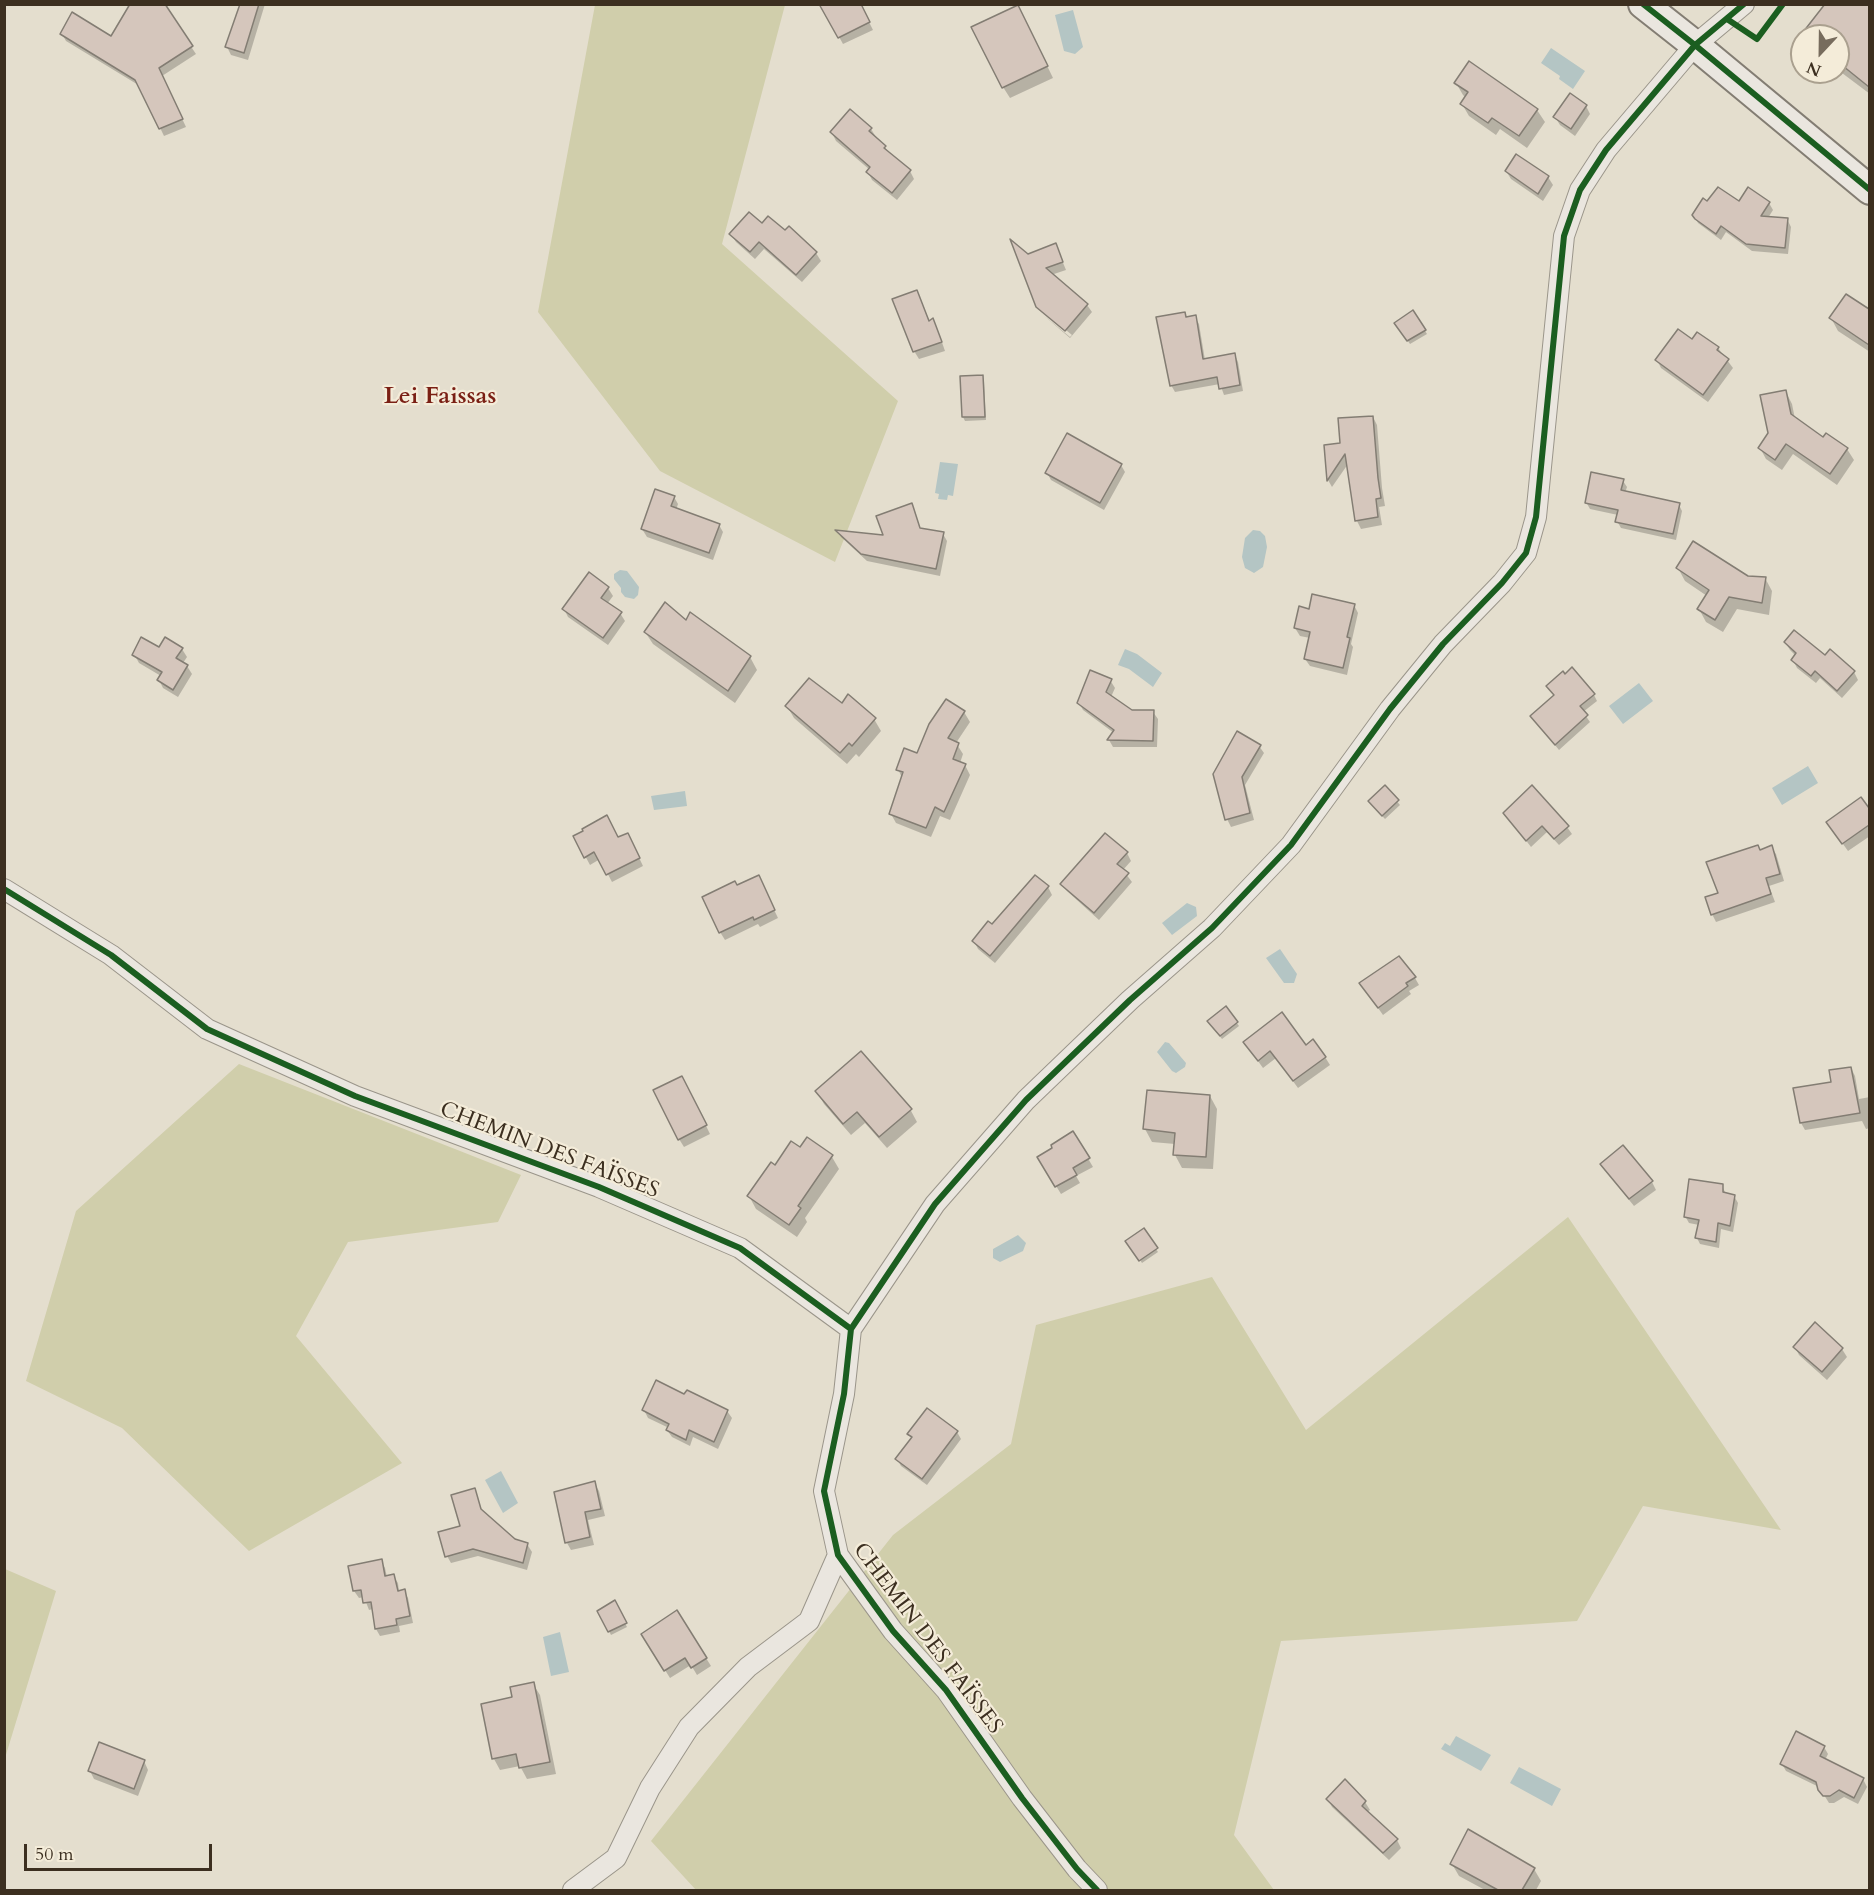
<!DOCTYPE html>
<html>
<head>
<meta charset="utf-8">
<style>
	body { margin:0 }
	#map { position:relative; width:1874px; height:1895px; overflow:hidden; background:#e4dece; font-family:Cardo,serif }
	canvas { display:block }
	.frame { position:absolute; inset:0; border:6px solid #3c2f20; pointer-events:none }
	.north { position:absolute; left:1790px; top:24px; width:60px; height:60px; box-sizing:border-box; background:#f4ecd9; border:2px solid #aaa08f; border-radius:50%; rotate:202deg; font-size:16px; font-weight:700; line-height:24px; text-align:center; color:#3c2f20 }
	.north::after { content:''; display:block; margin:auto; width:21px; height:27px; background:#776c5d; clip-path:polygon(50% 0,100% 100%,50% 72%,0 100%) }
	.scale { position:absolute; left:24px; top:1844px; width:188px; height:27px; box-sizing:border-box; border:3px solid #3c2f20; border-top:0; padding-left:8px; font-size:18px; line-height:21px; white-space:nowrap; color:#3c2f20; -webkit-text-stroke:4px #f4ecd9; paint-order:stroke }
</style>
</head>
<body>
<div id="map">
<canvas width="1874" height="1895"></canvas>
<div class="frame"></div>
<div class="north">N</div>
<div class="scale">50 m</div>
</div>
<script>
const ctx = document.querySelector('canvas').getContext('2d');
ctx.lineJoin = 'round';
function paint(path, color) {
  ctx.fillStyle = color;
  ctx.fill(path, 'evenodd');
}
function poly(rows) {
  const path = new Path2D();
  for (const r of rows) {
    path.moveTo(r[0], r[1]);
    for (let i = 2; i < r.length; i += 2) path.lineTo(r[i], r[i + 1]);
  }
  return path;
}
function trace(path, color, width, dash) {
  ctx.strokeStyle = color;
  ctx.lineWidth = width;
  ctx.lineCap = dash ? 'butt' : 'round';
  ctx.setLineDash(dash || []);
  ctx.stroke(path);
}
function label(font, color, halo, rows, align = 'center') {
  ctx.font = font + ' Cardo,serif';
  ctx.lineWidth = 4.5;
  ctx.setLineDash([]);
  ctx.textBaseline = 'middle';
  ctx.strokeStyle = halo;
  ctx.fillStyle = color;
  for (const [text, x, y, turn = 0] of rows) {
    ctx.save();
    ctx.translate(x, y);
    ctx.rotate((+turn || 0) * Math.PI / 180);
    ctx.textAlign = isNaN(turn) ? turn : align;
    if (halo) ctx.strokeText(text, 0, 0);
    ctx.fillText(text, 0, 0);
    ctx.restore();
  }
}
paint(poly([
	[595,5,785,5,722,244,898,401,835,562,660,471,538,312],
	[239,1064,521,1175,498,1222,348,1242,296,1336,402,1463,249,1551,122,1428,26,1381,76,1211],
	[1568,1217,1781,1530,1643,1506,1577,1621,1281,1641,1234,1835,1274,1890,696,1890,651,1841,893,1535,1011,1444,1036,1325,1212,1277,1306,1430],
	[5,1569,56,1591,5,1758]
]), '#d0ceab');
paint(poly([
	[1073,10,1083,47,1075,54,1064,51,1055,15],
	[1551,48,1585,71,1573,89,1559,79,1560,76,1541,63],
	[940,462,958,464,953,496,948,495,947,500,938,499,939,494,935,493],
	[1253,530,1260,531,1265,536,1267,547,1263,567,1254,573,1245,568,1242,557,1245,538],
	[620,570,627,571,639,587,638,595,634,599,625,597,621,592,621,588,614,579,614,574],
	[1125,649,1137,654,1162,673,1153,687,1129,669,1118,665],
	[1639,683,1653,701,1623,724,1609,706],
	[1808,766,1818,783,1782,805,1772,788],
	[685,791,687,806,654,810,651,796],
	[1187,903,1196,907,1197,916,1172,935,1162,923],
	[1280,949,1297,974,1294,983,1284,983,1266,958],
	[1165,1042,1169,1043,1186,1063,1185,1067,1176,1073,1172,1071,1157,1052],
	[1018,1235,1026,1243,1023,1251,1000,1262,993,1258,993,1249],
	[501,1471,518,1503,503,1513,485,1480],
	[560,1632,569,1672,551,1676,543,1637],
	[1456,1736,1491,1755,1481,1771,1441,1749,1445,1743,1450,1746],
	[1519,1767,1561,1789,1552,1806,1510,1783]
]), '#b4c5c4');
paint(poly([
	[132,4,167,4,165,8,196,54,162,76,186,127,164,136,140,86,66,41,62,34,112,38],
	[241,4,265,4,248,60,231,55,227,47],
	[821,4,860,4,873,30,843,44],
	[1827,4,1870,4,1870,94,1838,70,1838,36,1805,36],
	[1024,18,1053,78,1010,98,1003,87],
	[1456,83,1537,110,1545,122,1527,148,1500,129,1496,135,1469,116,1462,104,1466,98,1463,95],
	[1586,106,1590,114,1575,136,1560,125,1555,117],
	[850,111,871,129,876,137,875,138,885,147,889,154,910,171,914,179,897,200,872,180,868,172,870,170,836,141,832,133],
	[1517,156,1548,177,1553,185,1543,201,1511,179,1506,171],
	[1708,203,1769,203,1773,210,1768,218,1787,219,1791,227,1788,254,1752,251,1726,232,1721,240,1698,223,1694,215],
	[762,225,785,232,816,253,821,261,802,282,764,249,755,259,736,242,731,234],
	[1059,253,1066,270,1051,275,1087,305,1092,312,1070,338,1042,314,1070,337,1072,335,1038,307,1028,255],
	[917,292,930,322,937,328,945,351,919,359,914,351],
	[1846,296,1870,311,1870,352,1838,331,1831,318],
	[1413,312,1427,334,1410,344,1396,324],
	[1195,317,1199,324,1205,360,1235,355,1238,362,1243,391,1224,395,1220,384,1175,392,1171,385,1187,318],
	[1692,341,1718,348,1733,368,1708,402,1661,368,1657,360],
	[982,376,984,380,986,420,965,421,963,417,961,377],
	[1786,392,1792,404,1795,419,1824,439,1847,449,1854,460,1837,485,1793,454,1782,470,1766,459,1760,448,1769,434],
	[1373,417,1377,425,1382,488,1385,506,1379,507,1382,525,1361,529,1357,521,1348,464,1332,487,1328,480,1326,446,1342,445],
	[1121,465,1125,472,1104,510,1051,480,1047,473],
	[1623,481,1627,487,1625,493,1679,505,1682,511,1676,540,1621,528,1617,521,1618,515,1590,509,1586,502],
	[674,497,678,504,676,510,719,525,723,532,713,560,647,537,642,529],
	[911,505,921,530,943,534,947,541,940,576,867,561,841,537,838,532,885,537],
	[1678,568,1765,578,1772,591,1769,615,1737,609,1723,632,1706,622,1699,609,1707,596,1685,581],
	[608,588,613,596,607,604,620,613,625,621,608,645,568,617,564,609],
	[1354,605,1358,613,1351,644,1353,647,1347,675,1310,666,1305,659,1310,638,1300,636,1295,628,1310,611],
	[645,632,750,657,757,670,735,703,653,644],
	[166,639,182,649,187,657,183,663,187,666,192,674,178,697,163,688,159,680,161,676,139,663,134,654,160,649],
	[1785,642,1825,657,1854,672,1858,680,1842,698,1820,678,1816,683,1797,668,1793,660,1796,656,1790,650],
	[1110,680,1115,688,1111,697,1132,711,1153,712,1158,719,1157,747,1113,747,1109,740,1114,733,1083,710,1079,703],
	[1548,686,1594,695,1597,701,1583,712,1590,722,1559,750,1536,722,1555,696],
	[842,705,874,719,881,731,859,757,856,754,847,764,794,718,787,706],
	[964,712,970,722,956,743,963,754,960,763,965,765,970,775,950,820,940,816,931,837,896,823,891,814,902,778,898,769,918,755],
	[1259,746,1264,753,1245,785,1254,820,1231,827,1227,819,1214,774],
	[1385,787,1400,805,1385,819,1372,805],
	[1861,799,1870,811,1870,836,1848,851,1833,830],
	[1505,813,1567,827,1572,834,1559,845,1547,832,1531,847],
	[575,837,618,839,632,843,643,866,612,882,600,859,590,865],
	[1771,847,1776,854,1784,881,1769,886,1775,902,1716,922,1712,914,1720,894,1760,852],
	[1127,853,1131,861,1123,870,1132,882,1099,920,1067,891,1062,884],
	[762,885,778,918,760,927,758,924,725,940,720,932],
	[1048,887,1052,895,995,963,978,949,974,941],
	[1415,978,1419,985,1409,991,1411,994,1383,1015,1366,991],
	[1226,1008,1239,1026,1222,1039,1211,1025],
	[1306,1047,1325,1057,1330,1065,1298,1088,1276,1058,1263,1068,1250,1050],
	[1851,1068,1855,1076,1859,1099,1870,1097,1870,1128,1866,1129,1862,1121,1805,1130,1801,1123,1795,1089,1832,1083],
	[686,1085,710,1134,684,1147,679,1139],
	[817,1091,910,1109,917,1122,887,1148,865,1123,851,1135,824,1104],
	[1210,1096,1217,1109,1213,1169,1182,1168,1175,1155,1175,1144,1152,1142,1145,1129],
	[1073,1133,1093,1167,1076,1176,1080,1183,1061,1194,1039,1158],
	[807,1139,832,1157,839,1169,805,1218,807,1222,797,1237,756,1209,749,1196,775,1167,800,1149],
	[1601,1165,1652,1182,1656,1190,1634,1206],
	[1722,1186,1726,1194,1734,1196,1738,1203,1733,1232,1721,1229,1719,1248,1700,1244,1697,1238,1699,1225,1689,1223,1685,1216],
	[1143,1230,1158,1252,1142,1263,1127,1241],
	[1815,1324,1842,1349,1847,1357,1827,1380,1799,1355,1795,1347],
	[685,1396,727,1411,732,1418,718,1449,693,1437,690,1446,672,1437,667,1430,669,1428,648,1418,644,1410],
	[927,1410,957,1432,961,1439,927,1485,901,1466,897,1459,912,1439,909,1434],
	[594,1483,599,1491,605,1516,588,1520,594,1545,571,1550,567,1543,555,1493],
	[474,1490,483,1513,514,1540,527,1544,532,1552,527,1570,478,1556,451,1563,447,1556,462,1527],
	[381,1561,385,1568,387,1577,393,1576,398,1583,399,1592,404,1591,408,1598,413,1623,399,1626,400,1632,380,1636,376,1629,373,1609,369,1610,364,1597,359,1598,354,1591],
	[614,1602,627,1627,611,1635,599,1611],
	[643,1635,706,1658,711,1666,697,1675,691,1665,670,1678],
	[533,1684,540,1695,556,1774,527,1779,520,1766,500,1770,494,1759,513,1699],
	[1824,1747,1828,1754,1825,1760,1863,1779,1867,1787,1858,1804,1844,1797,1834,1803,1829,1803,1819,1787,1786,1771,1782,1764],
	[144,1761,148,1770,138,1796,94,1779,90,1771],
	[1328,1799,1365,1802,1370,1810,1367,1812,1397,1840,1401,1848,1389,1860,1332,1807],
	[1452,1864,1534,1869,1541,1881,1536,1890,1485,1890,1459,1876]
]), '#0003');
const building = poly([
	[130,4,165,4,193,46,159,68,183,119,159,129,135,80,60,34,72,12,111,36,130,4],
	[240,4,259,4,244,53,225,47,240,4],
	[819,4,861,4,870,22,838,38,819,4],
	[1825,4,1869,4,1869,87,1838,62,1838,36,1800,36,1825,4],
	[1018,5,1048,66,1002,88,971,27,1018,5],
	[1469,61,1538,109,1519,136,1492,118,1488,123,1460,104,1468,92,1454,83,1469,61],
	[1570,93,1587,105,1571,129,1553,117,1570,93],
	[850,109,872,128,869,131,886,146,884,148,911,170,892,193,866,172,870,167,830,132,850,109],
	[1516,154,1549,176,1538,194,1505,171,1516,154],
	[1718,187,1739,201,1748,187,1770,202,1761,216,1788,218,1785,248,1746,244,1721,226,1716,234,1695,219,1692,215,1703,198,1707,201,1718,187],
	[749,212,762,223,768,216,785,230,789,226,817,252,796,275,759,242,750,252,729,234,749,212],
	[1010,239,1028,254,1056,243,1063,262,1046,268,1088,304,1065,331,1036,307,1010,239],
	[917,290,929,321,933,318,942,342,913,352,892,299,917,290],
	[1846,294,1869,309,1869,345,1829,318,1846,294],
	[1413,310,1426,330,1407,341,1394,323,1413,310],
	[1185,312,1186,317,1196,315,1203,359,1235,353,1240,385,1219,389,1217,377,1170,386,1156,317,1185,312],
	[1678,329,1692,339,1697,332,1719,347,1717,350,1729,359,1703,395,1655,360,1678,329],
	[983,375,985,417,962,417,960,376,983,375],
	[1786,390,1791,414,1823,437,1826,433,1848,448,1830,474,1786,444,1775,460,1758,448,1768,433,1760,395,1786,390],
	[1373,416,1378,478,1381,498,1376,499,1378,517,1355,521,1345,454,1327,481,1324,445,1340,443,1338,418,1373,416],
	[1067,433,1122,464,1100,503,1045,473,1067,433],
	[1591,472,1624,479,1621,490,1680,503,1673,534,1615,522,1618,510,1585,503,1591,472],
	[655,489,675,496,671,506,720,524,709,553,641,529,655,489],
	[912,503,920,528,944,532,936,569,861,554,835,530,883,535,876,516,912,503],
	[1693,541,1748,576,1766,577,1762,603,1729,597,1715,620,1697,609,1709,590,1676,568,1693,541],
	[589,572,609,587,601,598,622,612,603,638,562,609,589,572],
	[1312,594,1355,604,1347,637,1350,638,1343,668,1304,659,1310,632,1294,628,1299,606,1309,609,1312,594],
	[665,602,686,620,690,612,751,656,728,691,644,632,665,602],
	[1794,630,1825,655,1830,649,1855,671,1837,691,1815,671,1811,676,1791,660,1796,653,1784,642,1794,630],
	[141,637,159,647,165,637,183,648,176,658,188,665,173,690,157,680,162,672,132,655,141,637],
	[1572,667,1595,694,1580,706,1588,715,1555,745,1530,716,1554,695,1546,686,1563,671,1565,674,1572,667],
	[1090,670,1112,679,1106,692,1132,710,1154,710,1153,741,1107,740,1114,730,1077,703,1090,670],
	[809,678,842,703,848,694,876,718,852,746,849,743,840,753,785,706,809,678],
	[946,699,965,711,948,738,959,743,953,759,966,764,944,812,935,807,926,828,889,814,903,772,896,770,904,748,917,753,929,724,946,699],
	[1237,731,1261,745,1242,777,1250,813,1225,820,1213,774,1237,731],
	[1385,785,1399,800,1382,816,1368,801,1385,785],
	[1532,785,1569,826,1554,839,1542,826,1526,841,1503,813,1532,785],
	[1861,797,1869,808,1869,825,1842,844,1826,822,1861,797],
	[607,815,618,837,628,833,640,858,606,875,594,852,584,858,573,836,583,831,582,829,607,815],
	[1105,833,1128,852,1117,864,1129,873,1094,913,1060,884,1105,833],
	[1758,845,1760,850,1772,845,1780,874,1766,878,1771,894,1711,915,1705,897,1718,893,1706,862,1758,845],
	[759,875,775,910,754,920,753,917,719,933,702,897,735,881,737,885,759,875],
	[1035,875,1049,886,990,956,972,941,988,921,992,924,1035,875],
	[1399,956,1416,977,1406,983,1408,986,1378,1008,1359,983,1399,956],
	[1226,1006,1238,1022,1220,1036,1207,1021,1226,1006],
	[1282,1012,1306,1045,1313,1039,1326,1057,1293,1081,1270,1051,1258,1061,1243,1042,1282,1012],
	[861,1051,912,1109,879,1137,857,1112,843,1124,815,1091,861,1051],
	[1851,1067,1860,1113,1800,1123,1793,1088,1831,1082,1829,1070,1851,1067],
	[682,1076,707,1125,678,1140,653,1090,682,1076],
	[1147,1090,1210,1095,1206,1157,1173,1155,1175,1133,1143,1129,1147,1090],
	[1073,1131,1090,1158,1073,1168,1077,1175,1055,1187,1037,1157,1052,1148,1051,1145,1073,1131],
	[807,1137,833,1155,798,1206,801,1208,789,1225,747,1196,771,1162,775,1165,791,1141,800,1147,807,1137],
	[1623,1145,1653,1181,1629,1199,1600,1164,1623,1145],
	[1689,1179,1723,1184,1723,1192,1735,1195,1730,1226,1718,1223,1716,1242,1695,1238,1699,1220,1684,1217,1689,1179],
	[1144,1228,1158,1248,1139,1261,1125,1241,1144,1228],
	[1815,1322,1843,1348,1822,1372,1793,1347,1815,1322],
	[656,1380,684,1394,687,1390,728,1410,714,1442,689,1430,686,1440,666,1430,669,1424,642,1410,656,1380],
	[927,1408,958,1431,922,1479,895,1459,912,1437,907,1434,927,1408],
	[595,1481,601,1509,585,1512,590,1537,565,1543,554,1492,595,1481],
	[475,1488,481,1509,515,1539,528,1543,523,1563,473,1549,445,1557,438,1532,460,1526,451,1495,475,1488],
	[382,1559,385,1576,394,1574,398,1591,405,1589,410,1616,396,1619,397,1625,375,1629,371,1602,363,1603,361,1590,353,1591,348,1566,382,1559],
	[615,1600,627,1623,608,1632,597,1611,615,1600],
	[677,1610,707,1658,691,1668,685,1658,664,1671,641,1634,677,1610],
	[534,1682,550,1762,519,1768,516,1754,492,1759,481,1704,512,1697,510,1687,534,1682],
	[1796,1731,1825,1746,1820,1756,1864,1778,1854,1798,1839,1790,1830,1796,1823,1796,1818,1790,1816,1782,1780,1764,1796,1731],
	[99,1742,145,1760,134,1789,88,1771,99,1742],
	[1345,1779,1366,1801,1362,1806,1398,1839,1383,1853,1326,1799,1345,1779],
	[1468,1829,1535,1868,1522,1890,1498,1890,1450,1864,1468,1829]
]);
paint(building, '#d5c6bc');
trace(building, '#837d73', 1.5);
const street = poly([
	[4,889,111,955,207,1029,355,1096,599,1187,740,1248,851,1329,844,1394,824,1491,838,1555,893,1631,946,1690,1022,1798,1077,1869,1097,1890],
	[851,1329,935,1204,1026,1100,1130,1000,1212,928,1291,845,1390,709,1443,644,1502,583,1526,553,1536,517,1564,236,1580,190,1606,150,1695,45,1744,4],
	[573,1890,616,1858,650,1788,689,1727,748,1667,809,1621,838,1555]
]);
const secondary = poly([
	[1643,4,1695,45,1870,190]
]);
trace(street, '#9a958a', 22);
trace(secondary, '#837d73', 32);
trace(street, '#eae6df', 20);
trace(secondary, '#eae6df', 28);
trace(poly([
	[1643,4,1695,45,1870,190],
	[1727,19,1757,39,1783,4],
	[4,889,111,955,207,1029,355,1096,599,1187,740,1248,851,1329,844,1394,824,1491,838,1555,893,1631,946,1690,1022,1798,1077,1869,1097,1890],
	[851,1329,935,1204,1026,1100,1130,1000,1212,928,1291,845,1390,709,1443,644,1502,583,1526,553,1536,517,1564,236,1580,190,1606,150,1695,45,1744,4]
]), '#1b5e20', 6);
label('22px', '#3c2f20', '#f4ecd9', [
	["CHEMIN DES FAÏSSES",549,1151,21],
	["CHEMIN DES FAÏSSES",927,1639,53]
]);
label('bold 24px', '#7a1f14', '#f4ecd9', [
	["Lei Faissas",440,397]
]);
</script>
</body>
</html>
